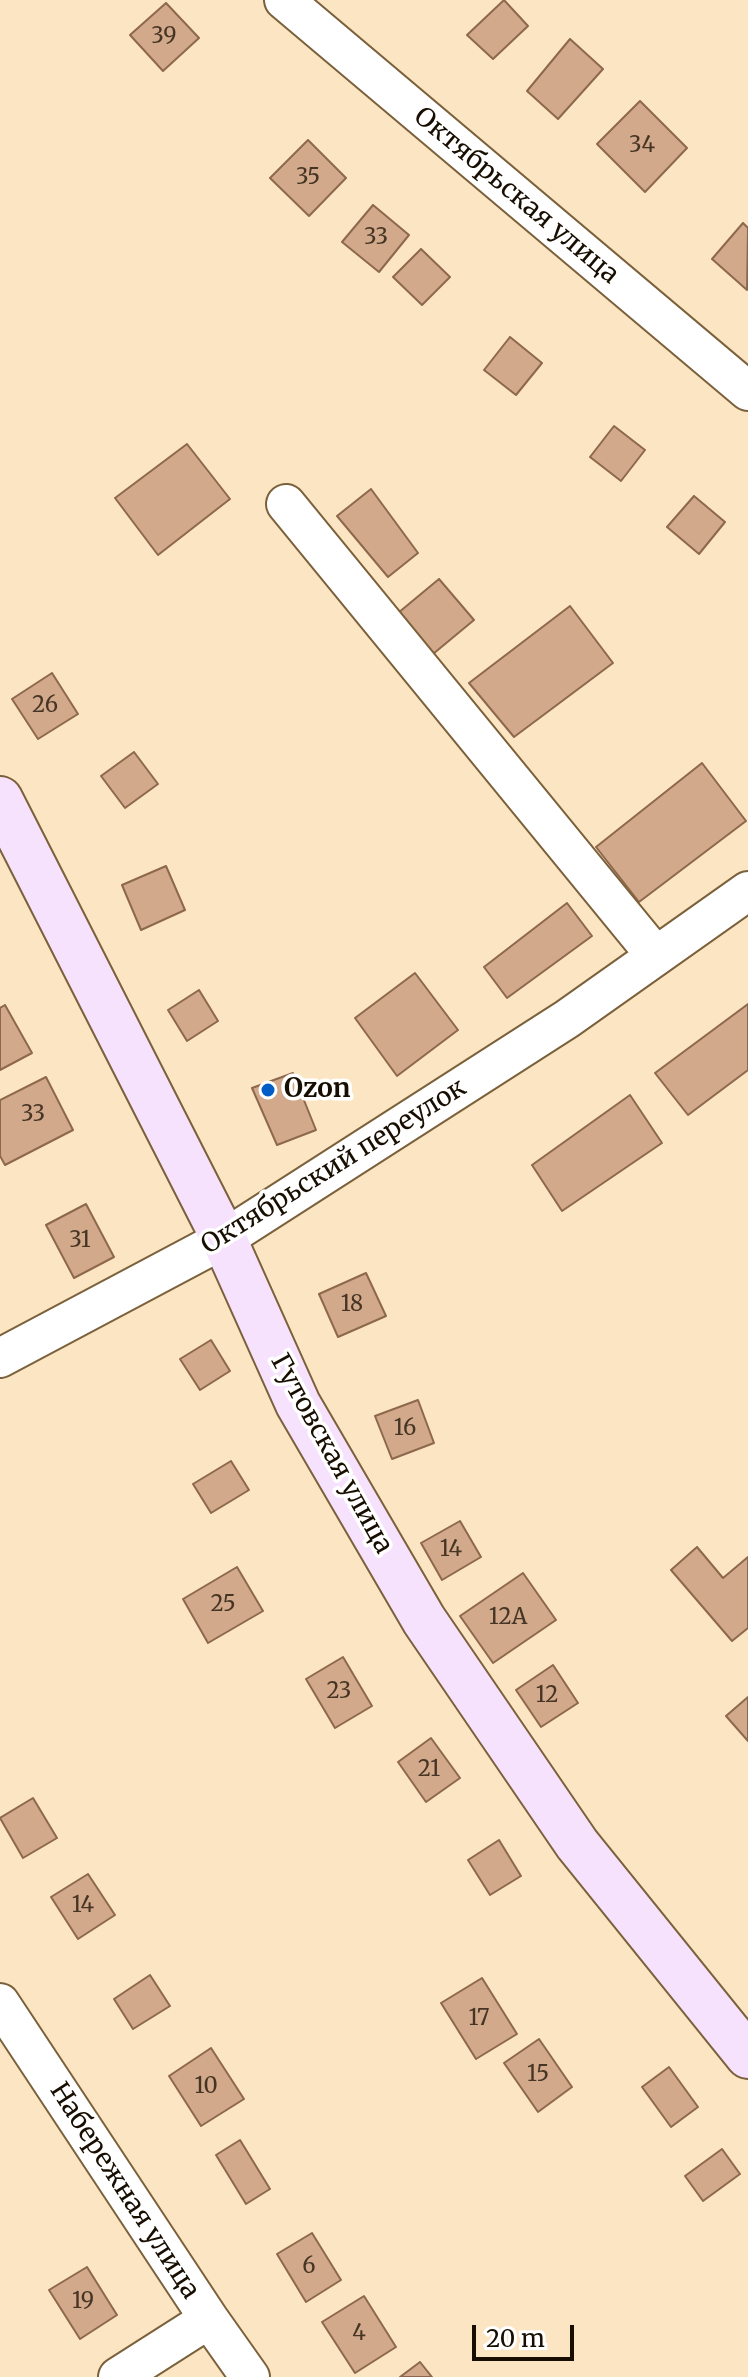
<!DOCTYPE html>
<html>
<head>
<meta charset="utf-8">
<style>
	body { margin:0 }
	#map { position:relative; width:748px; height:2377px; overflow:hidden; background:#fce5c3; font-family:Merriweather,serif }
	canvas { display:block }
	.scale { position:absolute; left:472px; top:2325px; width:102px; height:36px; box-sizing:border-box; border:4px solid #170e01; border-top:0; padding-left:10px; font-size:24px; line-height:28px; white-space:nowrap; color:#170e01; -webkit-text-stroke:6px #fff; paint-order:stroke }
</style>
</head>
<body>
<div id="map">
<canvas width="748" height="2377"></canvas>
<div class="scale">20 m</div>
</div>
<script>
const ctx = document.querySelector('canvas').getContext('2d');
ctx.lineJoin = 'round';
function paint(path, color) {
  ctx.fillStyle = color;
  ctx.fill(path, 'evenodd');
}
function poly(rows) {
  const path = new Path2D();
  for (const r of rows) {
    path.moveTo(r[0], r[1]);
    for (let i = 2; i < r.length; i += 2) path.lineTo(r[i], r[i + 1]);
  }
  return path;
}
function trace(path, color, width, dash) {
  ctx.strokeStyle = color;
  ctx.lineWidth = width;
  ctx.lineCap = dash ? 'butt' : 'round';
  ctx.setLineDash(dash || []);
  ctx.stroke(path);
}
function label(font, color, halo, rows, align = 'center') {
  ctx.font = font + ' Merriweather,serif';
  ctx.lineWidth = 7;
  ctx.setLineDash([]);
  ctx.textBaseline = 'middle';
  ctx.strokeStyle = halo;
  ctx.fillStyle = color;
  for (const [text, x, y, turn = 0] of rows) {
    ctx.save();
    ctx.translate(x, y);
    ctx.rotate((+turn || 0) * Math.PI / 180);
    ctx.textAlign = isNaN(turn) ? turn : align;
    if (halo) ctx.strokeText(text, 0, 0);
    ctx.fillText(text, 0, 0);
    ctx.restore();
  }
}
const building = poly([
	[504,0,528,26,493,59,467,35,504,0],
	[166,3,199,38,163,71,130,35,166,3],
	[570,39,603,69,558,119,527,91,570,39],
	[640,101,687,148,645,192,597,144,640,101],
	[308,140,346,178,309,216,270,178,308,140],
	[373,205,409,235,379,272,342,242,373,205],
	[743,223,748,228,747,290,712,259,743,223],
	[421,249,450,277,422,305,393,277,421,249],
	[510,337,542,363,516,395,484,370,510,337],
	[614,426,645,450,621,481,590,457,614,426],
	[187,444,230,499,158,555,115,498,187,444],
	[371,489,418,553,388,577,337,516,371,489],
	[694,496,725,522,699,554,667,527,694,496],
	[439,579,474,620,433,654,398,613,439,579],
	[570,606,613,663,514,737,469,683,570,606],
	[52,673,78,714,38,739,12,699,52,673],
	[134,752,158,784,125,808,101,776,134,752],
	[702,763,746,821,639,902,596,847,702,763],
	[166,866,185,910,141,930,122,885,166,866],
	[567,903,592,936,507,998,484,967,567,903],
	[415,973,458,1030,397,1076,355,1018,415,973],
	[199,990,218,1021,187,1041,168,1010,199,990],
	[748,1004,748,1070,688,1115,655,1073,748,1004],
	[5,1005,32,1053,0,1070,0,1008,5,1005],
	[293,1073,316,1130,277,1145,252,1088,293,1073],
	[46,1077,73,1130,5,1165,0,1156,0,1100,46,1077],
	[630,1095,662,1143,562,1211,532,1165,630,1095],
	[86,1204,114,1257,74,1278,46,1225,86,1204],
	[366,1273,386,1316,338,1337,319,1294,366,1273],
	[211,1340,230,1371,200,1390,180,1359,211,1340],
	[418,1400,434,1443,392,1459,375,1416,418,1400],
	[231,1461,249,1490,211,1513,193,1484,231,1461],
	[460,1521,481,1557,442,1580,421,1543,460,1521],
	[697,1547,723,1578,748,1557,748,1628,732,1641,671,1570,697,1547],
	[237,1567,263,1611,208,1643,183,1599,237,1567],
	[523,1573,556,1620,493,1663,460,1616,523,1573],
	[343,1657,372,1706,335,1728,306,1679,343,1657],
	[553,1665,578,1703,541,1727,516,1690,553,1665],
	[748,1697,748,1741,726,1716,748,1697],
	[431,1738,460,1778,426,1802,398,1762,431,1738],
	[33,1798,57,1838,23,1858,0,1818,33,1798],
	[499,1840,521,1876,490,1895,468,1860,499,1840],
	[88,1874,115,1915,78,1939,51,1897,88,1874],
	[150,1975,170,2006,133,2029,114,1999,150,1975],
	[482,1978,517,2034,476,2059,441,2003,482,1978],
	[539,2039,572,2087,538,2112,504,2063,539,2039],
	[211,2048,244,2099,201,2126,169,2076,211,2048],
	[669,2067,698,2107,671,2127,642,2087,669,2067],
	[240,2140,270,2189,246,2204,216,2155,240,2140],
	[722,2149,740,2174,703,2201,685,2176,722,2149],
	[312,2233,341,2280,306,2302,277,2254,312,2233],
	[87,2267,117,2315,80,2339,49,2290,87,2267],
	[364,2296,396,2347,355,2373,322,2322,364,2296],
	[420,2362,432,2377,400,2377,420,2362]
]);
paint(building, '#d2a98b');
trace(building, '#8e684c', 2);
const street = poly([
	[284,0,748,391],
	[286,504,656,956],
	[0,1358,224,1239,567,1019,748,891],
	[0,2003,209,2319,250,2377],
	[118,2377,209,2319]
]);
const secondary = poly([
	[0,799,224,1239,298,1404,424,1620,577,1844,748,2056]
]);
trace(street, '#7b613b', 42);
trace(secondary, '#7b613b', 48);
trace(street, '#fff', 38);
trace(secondary, '#f7e2fe', 44);
for (const [x, y, r, color] of [
	[268,1090,8,"#005dc6"]
]) {
  const dot = new Path2D();
  dot.arc(x, y, r, 0, 2 * Math.PI);
  ctx.fillStyle = color;
  ctx.fill(dot);
  trace(dot, '#fff', 3);
}
label('22px', '#463524', null, [
	["39",164,37],
	["34",642,146],
	["35",308,178],
	["33",376,238],
	["26",45,706],
	["33",33,1115],
	["31",80,1241],
	["18",352,1305],
	["16",405,1429],
	["14",451,1550],
	["25",223,1605],
	["12А",508,1618],
	["23",339,1692],
	["12",547,1696],
	["21",429,1770],
	["14",83,1906],
	["17",479,2019],
	["15",538,2075],
	["10",206,2087],
	["6",309,2267],
	["19",83,2302],
	["4",359,2334]
]);
label('26px', '#170e01', '#fff', [
	["Октябрьская улица",516,196,40],
	["Октябрьский переулок",334,1167,-32],
	["Гутовская улица",331,1454,61],
	["Набережная улица",124,2191,57]
]);
label('bold 26px', '#170e01', '#fff', [
	["Ozon",284,1090]
], 'left');
</script>
</body>
</html>
